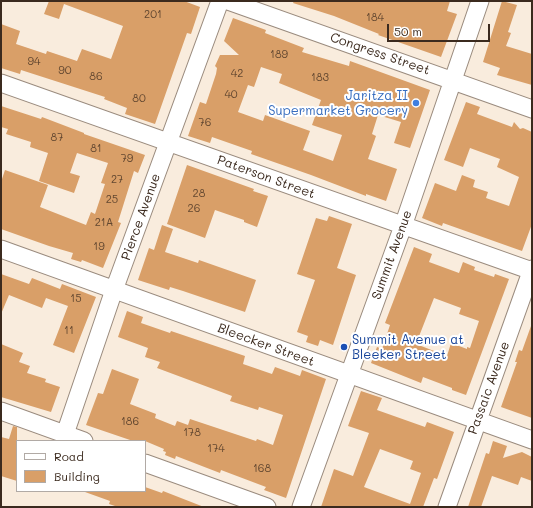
<!DOCTYPE html>
<html>
<head>
<meta charset="utf-8">
<style>
	body { margin:0 }
	#map { position:relative; width:533px; height:508px; overflow:hidden; background:#f9ecdd; font-family:Mali,sans-serif }
	canvas { display:block }
	.frame { position:absolute; inset:0; border:2px solid #3b2a1e; pointer-events:none }
	.legend { position:absolute; left:16px; top:440px; width:130px; height:52px; box-sizing:border-box; background:#fff; border:1px solid #b1aaa5; margin:0; padding:5px 7px; list-style:none; font-size:12px; color:#3b2a1e }
	.legend li { display:flex; align-items:center; gap:8px; height:20px }
	.legend b { width:20px; border:1px solid #b1aaa5 }
	.scale { position:absolute; left:387px; top:24px; width:103px; height:18px; box-sizing:border-box; border:2px solid #3b2a1e; border-top:0; padding-left:5px; font-size:12px; line-height:14px; white-space:nowrap; color:#3b2a1e; -webkit-text-stroke:3px #fff; paint-order:stroke }
</style>
</head>
<body>
<div id="map">
<canvas width="533" height="508"></canvas>
<div class="frame"></div>
<ul class="legend">
<li><b style="height:5px;background:#fff"></b>Road</li>
<li><b style="height:11px;background:#d99f68"></b>Building</li>
</ul>
<div class="scale">50 m</div>
</div>
<script>
const ctx = document.querySelector('canvas').getContext('2d');
ctx.lineJoin = 'round';
function paint(path, color) {
  ctx.fillStyle = color;
  ctx.fill(path, 'evenodd');
}
function poly(rows) {
  const path = new Path2D();
  for (const r of rows) {
    path.moveTo(r[0], r[1]);
    for (let i = 2; i < r.length; i += 2) path.lineTo(r[i], r[i + 1]);
  }
  return path;
}
function trace(path, color, width, dash) {
  ctx.strokeStyle = color;
  ctx.lineWidth = width;
  ctx.lineCap = dash ? 'butt' : 'round';
  ctx.setLineDash(dash || []);
  ctx.stroke(path);
}
function label(font, color, halo, rows, align = 'center') {
  ctx.font = font + ' Mali,sans-serif';
  ctx.lineWidth = 4;
  ctx.setLineDash([]);
  ctx.textBaseline = 'middle';
  ctx.strokeStyle = halo;
  ctx.fillStyle = color;
  for (const [text, x, y, turn = 0] of rows) {
    ctx.save();
    ctx.translate(x, y);
    ctx.rotate((+turn || 0) * Math.PI / 180);
    ctx.textAlign = isNaN(turn) ? turn : align;
    if (halo) ctx.strokeText(text, 0, 0);
    ctx.fillText(text, 0, 0);
    ctx.restore();
  }
}
paint(poly([
	[49,1,184,1,200,7,191,34,187,33,155,124,125,114,127,108,104,99,105,97,21,70,20,74,1,68,1,24,20,31,16,44,46,54,47,51,77,61,82,49,111,59,123,26,64,4,59,19,44,14],
	[294,1,450,1,447,11,457,14,441,57,378,35,379,34,334,16,293,3],
	[502,1,517,5,508,32,511,33,506,46,532,54,532,85,497,75,500,68,483,62],
	[233,18,266,30,265,33,304,48,302,52,349,66,350,61,430,90,410,148,394,143,401,122,378,115,372,134,376,136,368,159,397,169,386,201,366,194,366,196,311,175,251,154,252,151,212,137,210,143,188,136,200,102,206,104,216,74,217,68,215,66,220,55,239,55,224,41],
	[261,67,282,74,279,83,321,100,312,125,342,135,333,161,303,150,310,131,265,115,263,121,238,112,248,85,254,87],
	[466,102,480,107,477,114,512,127,514,122,520,129,523,128,532,132,532,224,522,251,443,223,442,226,422,218,435,183,456,191,462,175,475,180,473,187,488,192,486,198,509,206,519,177,497,167,500,159,470,148,463,167,444,160],
	[1,106,41,119,42,117,84,133,84,134,145,155,138,173,134,171,118,222,121,223,103,268,82,260,81,262,71,259,73,253,49,246,1,229,1,182,5,170,48,185,40,207,86,225,91,212,95,214,105,184,101,183,108,163,77,153,70,173,80,176,74,193,39,181,48,153,30,147,31,142,6,134,8,129,1,127],
	[187,165,254,189,253,191,268,196,257,227,244,222,244,220,215,210,205,238,167,224],
	[329,216,352,224,337,268,356,275,333,345,320,340,318,346,306,342,308,336,297,332,315,280,297,274,316,218,327,221],
	[162,225,173,229,165,252,198,263,199,260,256,280,245,312,183,291,170,287,169,290,138,280,149,248,154,250],
	[414,247,432,254,429,262,459,273,463,262,475,267,474,270,494,277,495,274,509,279,466,395,452,390,452,388,423,377,421,383,371,363,377,347,382,349,390,325,385,323],
	[434,298,461,308,459,314,479,321,470,348,467,347,467,349,451,343,447,356,416,344],
	[1,274,29,284,32,278,60,289,62,284,96,297,74,353,53,345,68,306,46,298,42,308,9,295,1,314],
	[127,311,143,317,141,323,170,333,171,331,245,356,243,364,272,374,275,367,300,376,302,370,326,379,286,498,264,490,266,487,221,470,220,473,176,456,175,459,165,455,166,452,163,451,164,449,145,441,133,441,86,425,98,393,103,394,112,369,139,379,130,404,156,414,155,418,175,426,177,421,188,425,190,419,256,441,257,439,273,445,283,415,259,407,258,410,230,401,232,396,157,368,160,362,145,357,148,348,118,337],
	[531,326,532,326,532,418,501,407,517,362,515,362,519,350,522,351],
	[1,344,23,353,19,362,30,366,27,373,46,379,45,382,60,387,51,412,1,397],
	[361,391,382,398,377,410,425,427,427,422,454,432,437,479,434,478,423,507,321,507,334,469,353,476,369,433,348,426],
	[380,449,413,461,410,469,421,473,410,504,364,487],
	[13,426,17,427,17,481,1,476,1,437,9,439],
	[493,441,507,446,503,458,522,452,532,457,532,481,521,477,518,485,492,476,481,507,468,507,486,453,489,454],
	[145,487,162,493,163,491,204,507,118,507,109,504,110,501,85,492,145,491]
]), '#d99f68');
const minor = poly([
	[228,1,532,109],
	[1,83,532,271],
	[1,249,532,440],
	[1,411,84,441],
	[65,434,114,290,220,1],
	[145,463,267,507],
	[301,507,403,226,480,1],
	[447,507,532,269]
]);
trace(minor, '#9a8b7e', 19);
trace(minor, '#fff', 17);
for (const [x, y, r, color] of [
	[416,103,4,"#3f7fe0"],
	[344,347,4,"#1a4fb4"]
]) {
  const dot = new Path2D();
  dot.arc(x, y, r, 0, 2 * Math.PI);
  ctx.fillStyle = color;
  ctx.fill(dot);
  trace(dot, '#fff', 1.5);
}
label('11px', '#624730', null, [
	["201",153,15],
	["184",375,18],
	["189",279,55],
	["94",34,62],
	["90",65,71],
	["42",237,74],
	["86",96,77],
	["183",320,78],
	["40",231,95],
	["80",139,99],
	["76",205,123],
	["87",57,138],
	["81",96,149],
	["79",127,159],
	["27",117,180],
	["28",199,194],
	["25",112,200],
	["26",194,209],
	["21A",104,223],
	["19",99,247],
	["15",76,299],
	["11",69,331],
	["186",130,422],
	["178",192,433],
	["174",216,449],
	["168",262,469]
]);
label('13px', '#3b2a1e', '#fff', [
	["Congress Street",380,54,19],
	["Paterson Street",266,177,20],
	["Pierce Avenue",141,217,-70],
	["Summit Avenue",392,255,-70],
	["Bleecker Street",266,345,20],
	["Passaic Avenue",489,388,-70]
]);
label('13px', '#366cbe', '#fff', [
	["Jaritza II",408,96],
	["Supermarket Grocery",408,111]
], 'right');
label('13px', '#164399', '#fff', [
	["Summit Avenue at",352,340],
	["Bleeker Street",352,355]
], 'left');
</script>
</body>
</html>
